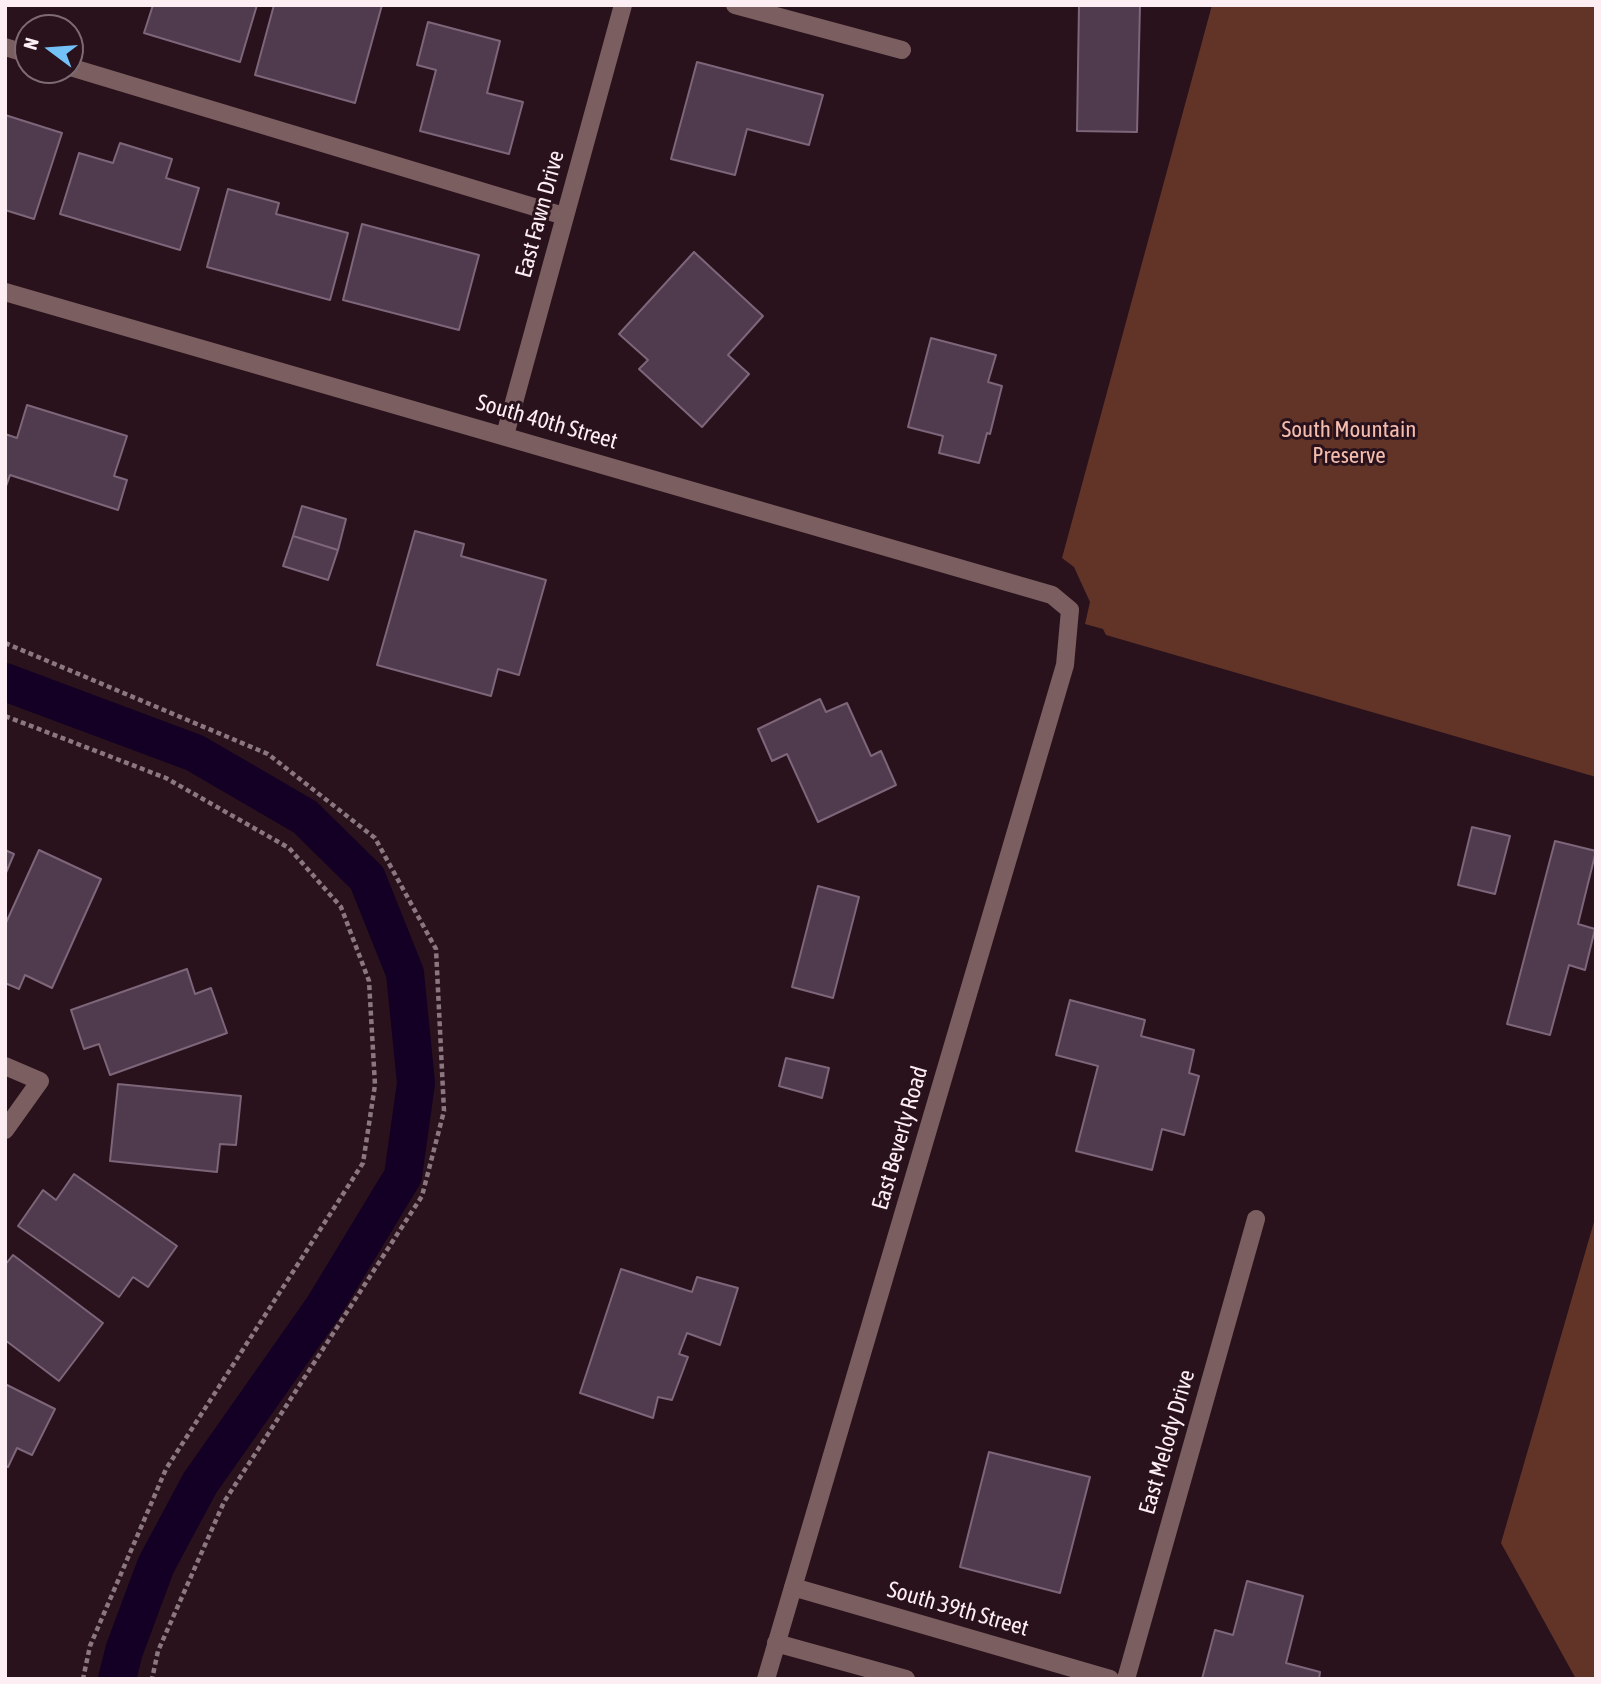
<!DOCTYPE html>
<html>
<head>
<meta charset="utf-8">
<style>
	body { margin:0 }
	#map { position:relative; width:1601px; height:1684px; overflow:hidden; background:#2a121d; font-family:"Asap Condensed",sans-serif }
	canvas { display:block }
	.frame { position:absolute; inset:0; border:7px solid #fdeef4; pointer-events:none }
	.north { position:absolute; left:14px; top:14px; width:70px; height:70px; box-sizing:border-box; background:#2a121d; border:2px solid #7e6a73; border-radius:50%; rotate:286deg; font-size:19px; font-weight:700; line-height:28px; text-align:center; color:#fdeef4 }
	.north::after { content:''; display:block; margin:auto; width:24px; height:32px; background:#73c1f6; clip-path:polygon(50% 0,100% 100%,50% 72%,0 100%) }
</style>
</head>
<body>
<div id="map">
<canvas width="1601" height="1684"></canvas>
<div class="frame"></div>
<div class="north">N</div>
</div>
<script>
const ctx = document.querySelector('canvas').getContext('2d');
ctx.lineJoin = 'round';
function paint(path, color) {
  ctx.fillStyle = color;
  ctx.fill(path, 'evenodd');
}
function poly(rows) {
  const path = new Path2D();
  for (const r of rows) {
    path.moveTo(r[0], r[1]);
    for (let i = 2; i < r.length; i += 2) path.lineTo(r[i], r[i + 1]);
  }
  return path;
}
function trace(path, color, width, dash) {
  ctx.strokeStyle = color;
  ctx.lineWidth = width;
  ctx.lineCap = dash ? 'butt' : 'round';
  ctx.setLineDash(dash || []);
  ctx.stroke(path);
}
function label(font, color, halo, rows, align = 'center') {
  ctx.font = font + ' "Asap Condensed",sans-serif';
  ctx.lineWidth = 6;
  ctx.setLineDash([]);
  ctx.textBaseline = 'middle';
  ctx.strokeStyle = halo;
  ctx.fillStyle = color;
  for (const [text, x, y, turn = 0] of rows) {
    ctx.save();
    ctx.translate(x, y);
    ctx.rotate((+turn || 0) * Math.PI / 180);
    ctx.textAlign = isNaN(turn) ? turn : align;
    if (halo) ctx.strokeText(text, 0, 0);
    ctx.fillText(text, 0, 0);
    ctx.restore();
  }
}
paint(poly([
	[1212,5,1596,5,1596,777,1106,635,1103,629,1085,624,1090,602,1074,567,1062,558],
	[1596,1215,1596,1679,1576,1679,1501,1543]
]), '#613427');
trace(poly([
	[5,682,195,753,305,817,367,878,405,973,416,1083,403,1176,323,1308,200,1483,156,1565,124,1651,117,1679]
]), '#130024', 38);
const building = poly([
	[153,5,257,5,240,62,144,33,153,5],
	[274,5,382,5,355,103,255,75,274,5],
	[1079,5,1140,5,1137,132,1077,131,1079,5],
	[428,22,500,41,487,93,523,102,509,154,420,131,436,70,417,65,428,22],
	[697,62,823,95,809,145,747,129,735,175,671,159,697,62],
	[5,115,62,133,34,219,5,210,5,115],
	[120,143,172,159,166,178,199,188,180,250,60,214,79,153,113,163,120,143],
	[228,189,279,203,276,214,348,233,330,300,207,267,228,189],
	[362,224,479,255,459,330,343,300,362,224],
	[694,252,763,316,728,355,749,374,702,427,639,369,648,360,619,334,694,252],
	[931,338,996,355,988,382,1002,386,990,434,987,433,979,463,939,453,943,436,908,427,931,338],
	[27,405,127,436,114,476,127,480,118,510,10,475,5,489,5,434,17,438,27,405],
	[302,506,346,519,338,550,293,536,302,506],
	[415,531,464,544,461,556,546,580,519,675,498,669,491,696,377,665,415,531],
	[293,536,338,550,328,580,283,566,293,536],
	[820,699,826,712,847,703,871,756,881,751,896,785,818,822,787,754,772,761,758,729,820,699],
	[1472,827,1510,836,1495,894,1458,885,1472,827],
	[1555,841,1596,851,1578,924,1595,929,1585,970,1569,965,1550,1035,1507,1024,1555,841],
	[5,850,14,854,5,875,5,850],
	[39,850,101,879,52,988,25,975,19,989,5,983,5,925,39,850],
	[818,886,859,897,833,998,792,987,818,886],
	[187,969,195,994,211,988,227,1033,110,1075,99,1044,84,1049,71,1010,187,969],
	[1070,1000,1145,1020,1141,1036,1194,1050,1189,1073,1199,1076,1184,1135,1162,1129,1152,1170,1076,1151,1098,1066,1056,1055,1070,1000],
	[786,1058,829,1068,822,1098,779,1086,786,1058],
	[118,1084,241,1096,236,1145,220,1144,217,1172,110,1161,118,1084],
	[74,1174,177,1246,148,1287,133,1277,119,1297,18,1226,43,1190,56,1200,74,1174],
	[13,1255,103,1323,59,1381,5,1340,5,1265,13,1255],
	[621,1269,692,1292,697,1277,738,1288,720,1345,687,1333,679,1354,688,1357,672,1400,658,1397,653,1418,580,1393,621,1269],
	[5,1384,55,1409,32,1455,17,1448,8,1467,5,1466,5,1384],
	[989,1452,1090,1477,1060,1593,960,1567,989,1452],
	[1247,1581,1303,1596,1286,1663,1320,1672,1319,1679,1202,1679,1215,1630,1233,1635,1247,1581]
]);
paint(building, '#503a4d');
trace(building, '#7d667a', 2);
trace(poly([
	[5,643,268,754,375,838,436,949,444,1111,422,1196,224,1502,158,1651,152,1679],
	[5,716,166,778,289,848,341,907,369,981,375,1085,363,1163,166,1469,90,1646,83,1679]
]), '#8b7780', 4.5, [5, 3.5]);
trace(poly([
	[5,47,28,54],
	[70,67,564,216]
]), '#7b5f60', 18);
trace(poly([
	[735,5,902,50],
	[5,292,1052,595,1070,610,1065,665,766,1679],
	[505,435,623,5],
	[5,1066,40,1081,5,1130],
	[793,1587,1110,1679],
	[776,1643,906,1679],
	[1126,1679,1256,1219]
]), '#7b5f60', 18);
label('23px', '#fdeef4', '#2a121d', [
	["East Fawn Drive",540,214,-75],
	["South 40th Street",547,422,16],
	["East Beverly Road",900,1138,-74],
	["East Melody Drive",1167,1442,-74],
	["South 39th Street",958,1609,16]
]);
label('23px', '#f4bdad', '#2a121d', [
	["South Mountain",1349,430],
	["Preserve",1349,456]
]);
</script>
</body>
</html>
